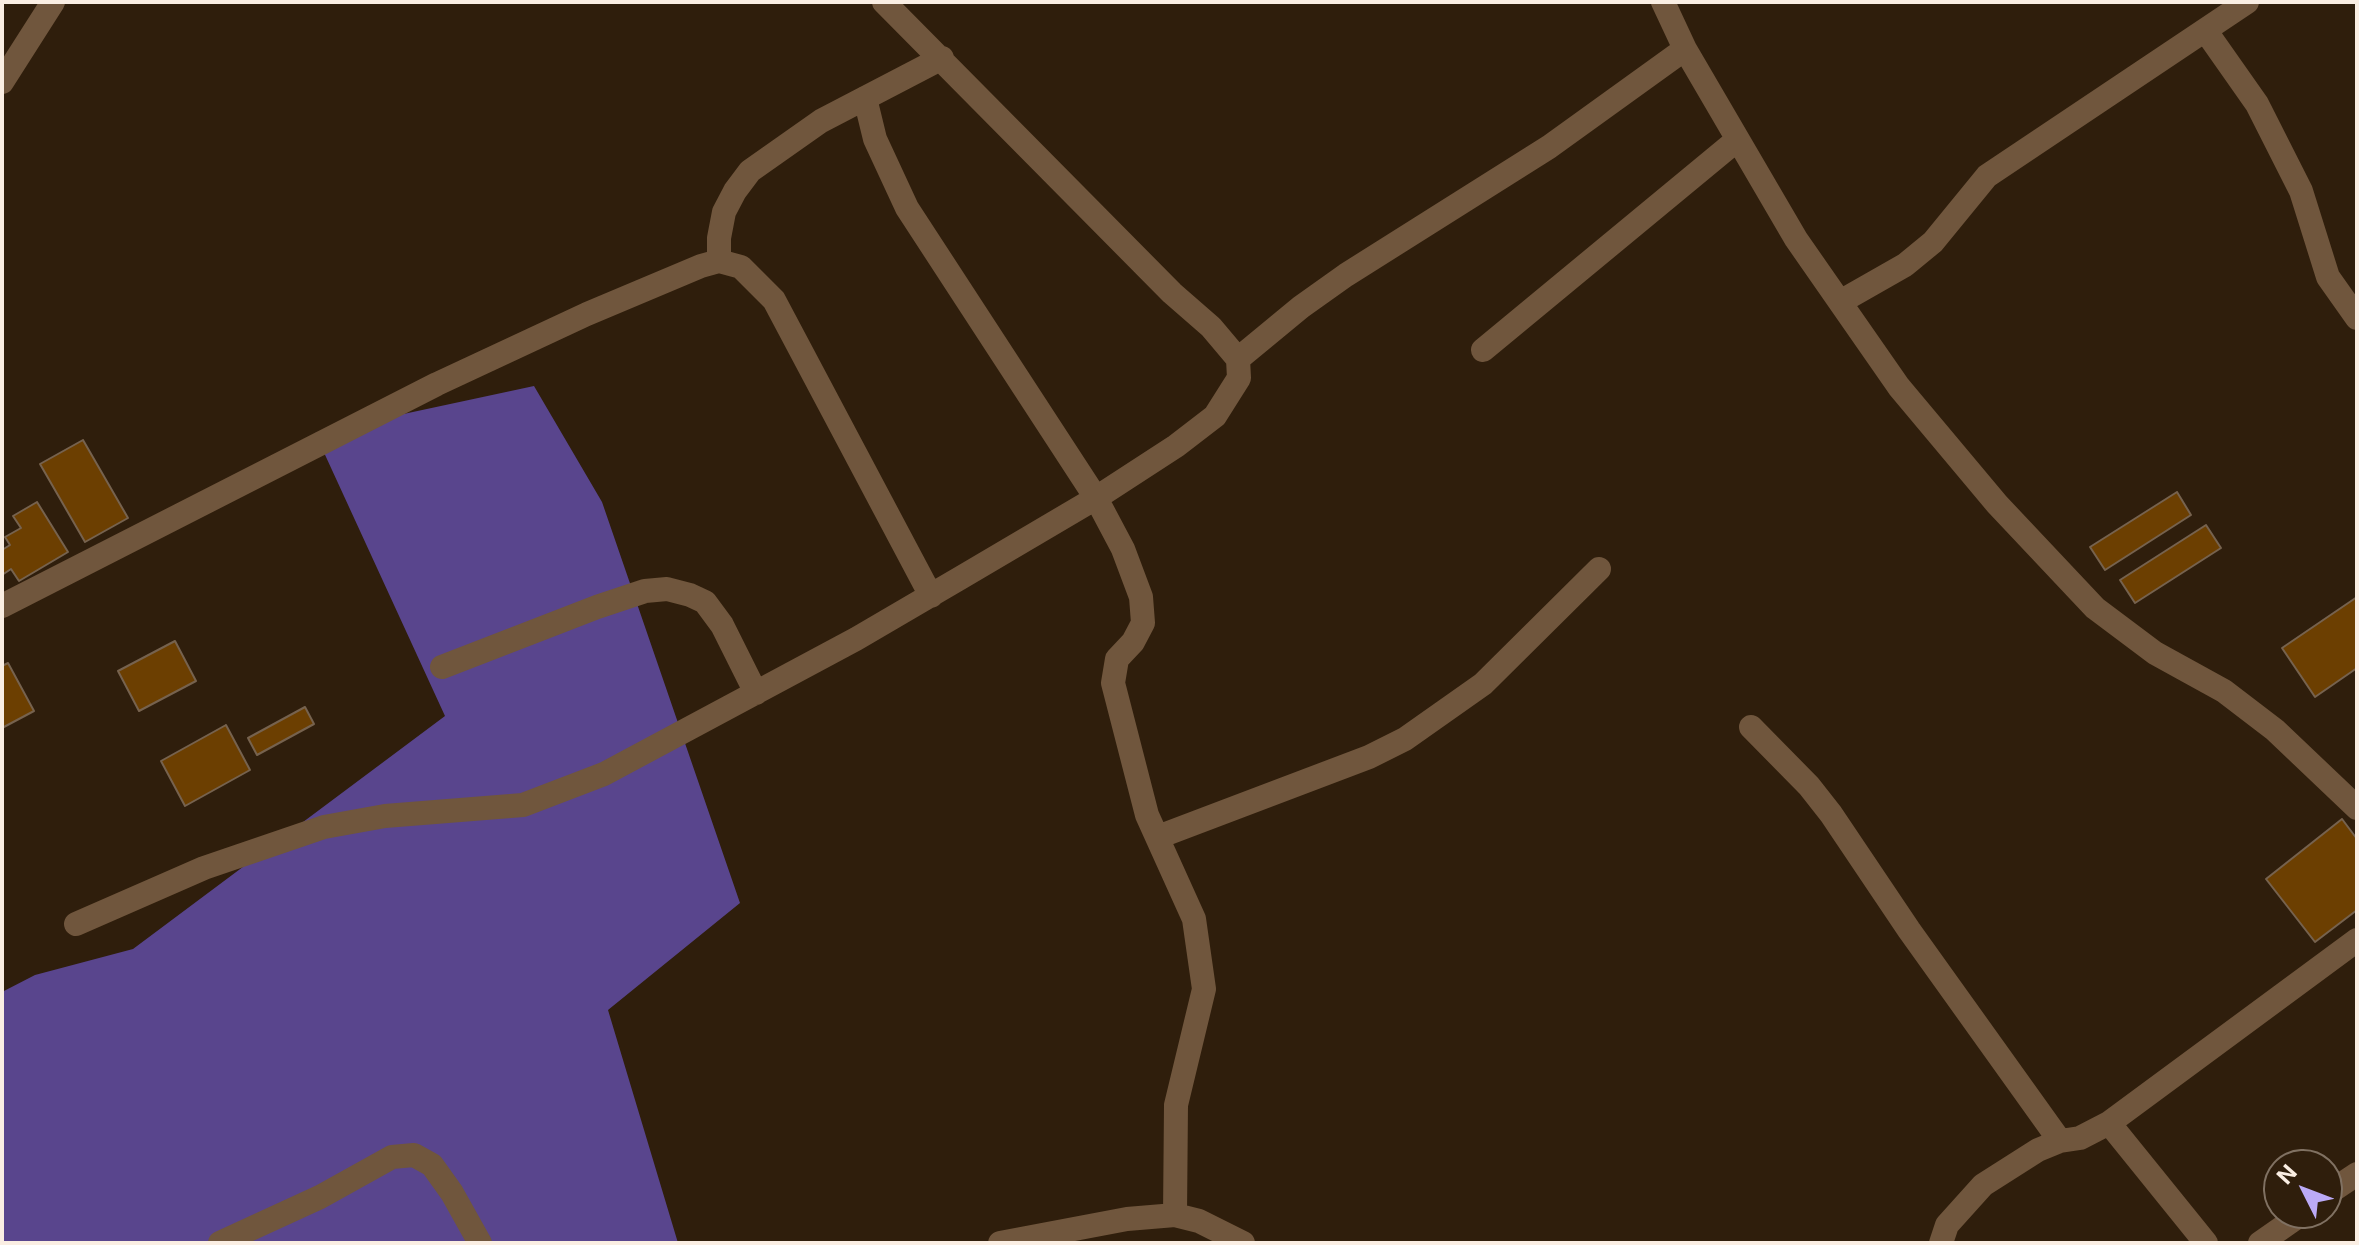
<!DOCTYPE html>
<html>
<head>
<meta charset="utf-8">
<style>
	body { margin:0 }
	#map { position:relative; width:2359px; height:1245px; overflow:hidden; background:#2f1e0c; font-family:Inter,sans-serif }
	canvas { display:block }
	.frame { position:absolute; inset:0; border:4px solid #faeee3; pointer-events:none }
	.north { position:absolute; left:2263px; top:1149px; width:80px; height:80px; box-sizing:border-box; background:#2f1e0c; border:2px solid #807162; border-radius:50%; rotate:312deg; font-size:22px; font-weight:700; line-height:32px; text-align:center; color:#faeee3 }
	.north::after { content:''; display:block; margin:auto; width:28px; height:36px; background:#bbaaf6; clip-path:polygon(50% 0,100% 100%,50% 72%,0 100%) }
</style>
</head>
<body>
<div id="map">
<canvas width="2359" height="1245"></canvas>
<div class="frame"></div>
<div class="north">N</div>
</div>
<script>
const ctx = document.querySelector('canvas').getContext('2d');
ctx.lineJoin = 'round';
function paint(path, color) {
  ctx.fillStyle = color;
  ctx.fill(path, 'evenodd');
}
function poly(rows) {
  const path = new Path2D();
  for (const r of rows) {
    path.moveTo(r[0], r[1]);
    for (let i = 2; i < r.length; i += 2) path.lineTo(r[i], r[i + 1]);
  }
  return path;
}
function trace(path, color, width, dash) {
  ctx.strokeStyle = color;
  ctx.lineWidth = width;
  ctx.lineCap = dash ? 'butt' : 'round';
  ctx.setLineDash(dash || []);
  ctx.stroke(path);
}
paint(poly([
	[534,386,602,502,740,903,608,1010,678,1243,2,1243,2,992,35,975,133,949,445,716,315,433]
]), '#59458d');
const building = poly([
	[83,440,128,518,85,542,40,464,83,440],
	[2177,492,2191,515,2105,570,2090,547,2177,492],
	[37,502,68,552,19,581,11,569,2,575,2,550,10,545,5,537,21,528,13,516,37,502],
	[2206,525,2221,548,2135,603,2120,580,2206,525],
	[2357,597,2357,668,2315,697,2282,648,2357,597],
	[175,641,196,681,139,711,118,671,175,641],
	[8,663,34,711,2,728,2,666,8,663],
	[305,707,314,724,257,755,248,738,305,707],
	[226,725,250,770,185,806,161,761,226,725],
	[2342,819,2357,839,2357,910,2315,942,2266,879,2342,819]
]);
paint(building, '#6c3f01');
trace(building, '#76624e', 2);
trace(poly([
	[1663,2,1685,49,1796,239,1899,387,1997,504,2095,608,2155,653,2224,691,2275,730,2357,808],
	[2205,30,2257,104,2301,191,2328,277,2357,318],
	[2,82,53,2],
	[865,98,875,139,907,208,1096,498,1123,549,1141,597,1143,623,1133,642,1117,659,1113,683,1147,815,1194,919,1204,989,1176,1105,1175,1215],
	[719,261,719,238,724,212,735,191,750,171,821,121,942,58],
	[1840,302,1905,265,1933,242,1987,176,2247,2],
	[1483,350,1737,140],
	[1238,359,1301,307,1346,275,1549,147,1685,49],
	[2,606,437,384,587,314,701,266,719,261,741,267,774,300,931,596],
	[442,667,597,607,645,591,667,589,690,595,705,602,722,625,756,693],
	[1751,727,1809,786,1831,814,1909,930,2060,1141],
	[1158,837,1369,757,1405,739,1483,684,1599,569],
	[76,924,204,868,324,827,385,816,523,805,604,774,856,639,962,577,1096,498,1176,446,1215,416,1239,378,1238,359,1211,327,1172,293,884,2],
	[2109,1123,2206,1243],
	[2327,1194,2357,1174],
	[220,1243,320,1197,392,1157,414,1155,432,1165,452,1193,480,1243],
	[1000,1243,1127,1219,1175,1215,1199,1221,1243,1243],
	[1941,1243,1947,1225,1983,1185,2038,1150,2060,1141,2080,1138,2109,1123,2357,940],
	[2260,1243,2303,1213]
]), '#70563d', 24);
</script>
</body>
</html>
